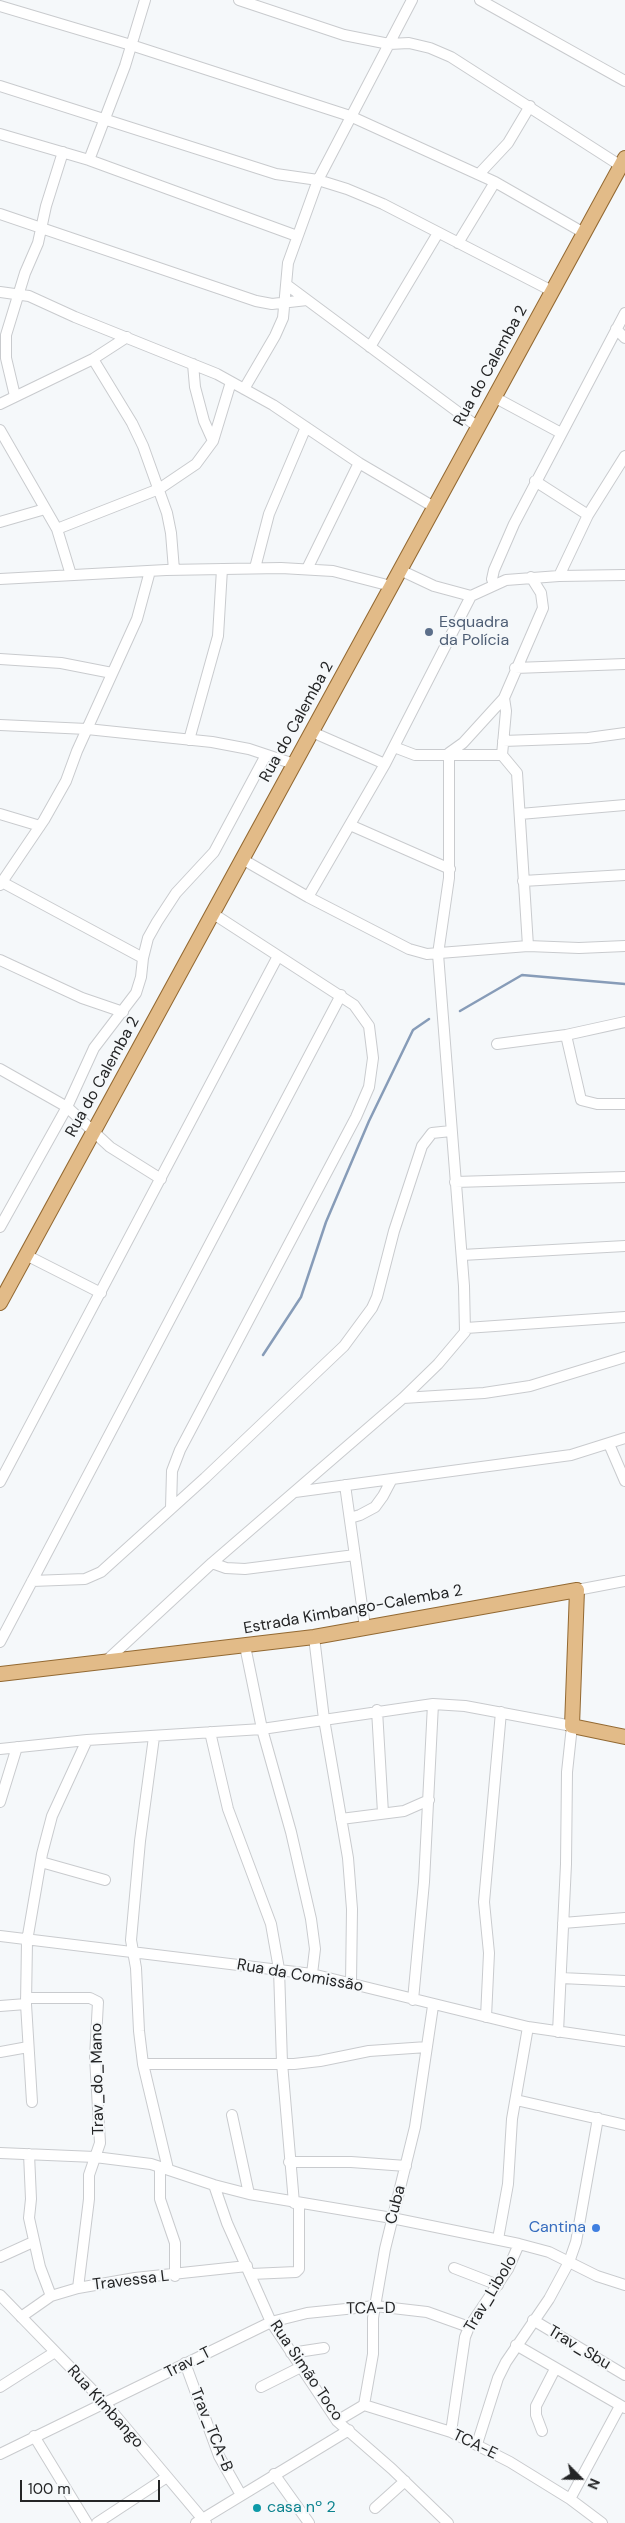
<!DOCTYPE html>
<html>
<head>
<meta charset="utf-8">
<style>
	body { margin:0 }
	#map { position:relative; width:625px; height:2523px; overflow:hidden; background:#f5f8fa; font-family:"DM Sans",sans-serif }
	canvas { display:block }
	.north { position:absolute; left:555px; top:2453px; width:50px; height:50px; -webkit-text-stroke:4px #f5f8fa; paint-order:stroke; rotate:113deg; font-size:14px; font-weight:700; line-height:20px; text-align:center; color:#242526 }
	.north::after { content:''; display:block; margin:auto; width:18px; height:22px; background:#242526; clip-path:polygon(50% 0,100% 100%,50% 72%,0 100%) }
	.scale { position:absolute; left:20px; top:2480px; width:140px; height:22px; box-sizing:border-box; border:2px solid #242526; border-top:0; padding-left:6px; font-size:15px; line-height:18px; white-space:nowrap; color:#242526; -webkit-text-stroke:4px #f5f8fa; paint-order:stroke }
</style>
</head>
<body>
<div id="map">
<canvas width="625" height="2523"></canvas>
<div class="north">N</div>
<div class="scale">100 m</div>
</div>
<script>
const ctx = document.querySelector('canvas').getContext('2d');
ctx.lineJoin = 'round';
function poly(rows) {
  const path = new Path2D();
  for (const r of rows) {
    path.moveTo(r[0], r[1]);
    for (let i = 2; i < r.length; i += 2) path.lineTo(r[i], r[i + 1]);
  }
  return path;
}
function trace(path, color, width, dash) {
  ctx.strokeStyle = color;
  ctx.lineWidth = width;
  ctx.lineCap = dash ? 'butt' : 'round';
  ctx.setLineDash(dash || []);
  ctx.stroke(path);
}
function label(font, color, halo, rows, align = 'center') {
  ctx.font = font + ' "DM Sans",sans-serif';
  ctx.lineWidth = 4;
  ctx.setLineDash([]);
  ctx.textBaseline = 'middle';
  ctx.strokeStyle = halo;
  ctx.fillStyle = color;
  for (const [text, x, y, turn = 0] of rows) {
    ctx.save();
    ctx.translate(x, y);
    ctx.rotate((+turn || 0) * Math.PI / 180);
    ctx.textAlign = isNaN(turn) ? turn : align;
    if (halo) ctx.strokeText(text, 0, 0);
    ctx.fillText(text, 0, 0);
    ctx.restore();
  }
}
trace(poly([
	[460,1011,522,975,625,984],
	[263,1355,301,1297,326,1222,369,1121,413,1030,429,1019]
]), '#879cb8', 2.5);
const minor = poly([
	[239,0,344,35,389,44,409,43,430,48,451,57,621,166],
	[480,0,625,81],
	[0,6,131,45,350,116,495,182,584,233],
	[0,86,276,174,318,180,347,189,383,204,552,291],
	[0,134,89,160,297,236],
	[89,160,125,66,145,0],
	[479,174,508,143,530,106],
	[0,214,256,301,272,304,307,300],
	[458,243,495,182],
	[287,285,478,427],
	[0,292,29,296,75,317,217,374,273,405,359,463,434,507],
	[616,329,625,338],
	[370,347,438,233],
	[93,359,132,423,143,446,167,513,171,533,174,570],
	[193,364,195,387,204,421,213,441],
	[244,389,275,336,283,318,288,263,318,180,412,0],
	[15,396,6,358,6,335,25,273,38,243,46,206,63,152],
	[494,397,561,433],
	[0,404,93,359,127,337],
	[0,430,57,529,71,575],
	[535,481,588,515],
	[0,522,45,509],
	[57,529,159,489,196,464,213,441,231,382],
	[255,568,269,514,306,427],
	[307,569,359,463],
	[400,570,434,586,471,596,506,580,559,576,625,575],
	[559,576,588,515,625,456],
	[0,579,166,570,281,568,333,571,391,586],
	[494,585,492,579,494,570,514,524,625,313],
	[0,659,61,663,112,673],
	[515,668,625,664],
	[0,725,87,729,212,742,249,749,294,764],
	[312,732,385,764],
	[189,740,218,636,222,569],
	[503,741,588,738,625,733],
	[394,747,415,755,502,755,517,773,528,946],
	[449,753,463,743,504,698],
	[502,755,506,711,504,698,543,608,541,593,531,577],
	[0,814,40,826],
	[520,814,625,805],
	[350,825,450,869],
	[242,859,308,897,409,949,427,954,528,946,579,948,625,946],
	[0,881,143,958],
	[523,881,625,875],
	[0,885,44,820,66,781,77,751,137,619,150,571],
	[308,897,385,764,471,596],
	[0,960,82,998,123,1012],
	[566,1035,625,1022],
	[497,1044,566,1035,581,1100,597,1104,625,1104],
	[0,1069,67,1107,110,1147,161,1179],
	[455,1182,625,1177],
	[0,1227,67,1107,94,1048,136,993,141,977,143,958,148,938,157,922,176,893,214,852,266,755],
	[26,1255,101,1293],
	[462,1255,625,1246],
	[466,1328,625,1317],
	[403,1398,484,1393,530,1386,625,1357],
	[609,1444,625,1481],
	[0,1482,278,956],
	[345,1485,365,1627],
	[295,1492,571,1455,625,1438],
	[171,1508,172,1471,180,1450,356,1117,369,1087,373,1058,369,1026,354,1005,212,913],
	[350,1518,360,1515,375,1507,383,1496,392,1479],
	[212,1563,226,1568,245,1569,355,1555],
	[32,1581,85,1579,101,1572,205,1478,344,1346,372,1308,377,1297,394,1231,422,1146,432,1133,451,1131],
	[577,1590,625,1581],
	[314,1637,324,1719,348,1858,352,1909,351,1983],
	[0,1642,341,995],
	[245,1646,262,1729,291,1832,311,1919,315,1949,312,1974],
	[104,1663,212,1563,403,1398,438,1364,465,1332,464,1286,438,954,449,878,449,753],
	[377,1710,383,1813],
	[210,1732,228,1809,271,1924,279,1969,282,2063,294,2203],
	[154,1737,140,1841,131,1940,136,1968,139,2031,143,2064,168,2169],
	[0,1749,87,1740,262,1729,433,1704,465,1706,572,1726,567,1772,566,1864,558,2032],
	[0,1802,17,1747],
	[341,1819,404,1811,429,1800],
	[41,1862,105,1880],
	[563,1923,625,1918],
	[0,1936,312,1974,528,2027,625,2041],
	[561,1978,625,1981],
	[26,1998,90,1998,98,2002,95,2057,100,2143,89,2175,89,2199,78,2288],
	[413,2000,424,1882,433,1704],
	[0,2006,26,2004],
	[486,2017,489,1953,484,1902,501,1712],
	[0,2052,28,2047],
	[143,2064,294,2064,320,2061,369,2051,427,2047],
	[516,2100,625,2125],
	[32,2102,26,2004,27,1941,42,1854,52,1816,87,1740],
	[232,2115,249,2194],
	[0,2153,95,2157,151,2164,214,2185,249,2194,392,2218,519,2244,549,2252,597,2276,625,2285],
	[29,2154,31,2199,29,2218,40,2267,51,2296],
	[289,2162,351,2162,406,2166],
	[160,2167,160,2199,175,2243,175,2276],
	[214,2185,227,2223,271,2322,337,2421,392,2469,448,2523],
	[498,2239,508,2184,512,2119,528,2027],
	[0,2257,33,2242],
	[454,2268,498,2285],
	[251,2274,296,2272,299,2269,299,2203],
	[0,2295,105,2403,206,2523],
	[21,2317,51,2296,78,2288,135,2278,247,2266],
	[533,2320,625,2375],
	[516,2345,625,2408],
	[291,2353,324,2348],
	[185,2363,219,2456,241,2495],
	[0,2387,55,2352],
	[261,2387,301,2367],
	[364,2405,373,2354,373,2318,385,2249,415,2127,433,2006],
	[337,2421,364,2405,451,2432,510,2462,570,2499,602,2523],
	[542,2431,536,2415,536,2406,555,2369],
	[451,2432,465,2337,469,2327,508,2269,519,2244],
	[34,2436,87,2523],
	[477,2444,498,2378,506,2362,549,2299,569,2262,576,2242,598,2118],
	[0,2454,271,2322,307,2313,375,2306,427,2312,469,2327],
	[274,2474,309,2523],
	[570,2499,620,2406],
	[375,2508,405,2481],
	[97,2523,167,2477],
	[196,2523,349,2430]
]);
const major = poly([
	[0,1303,625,158],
	[0,1674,314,1637,577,1590,572,1726,625,1737]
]);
trace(minor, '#c9cbce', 12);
trace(major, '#936932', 16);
trace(minor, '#fff', 10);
trace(major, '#e2bb88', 14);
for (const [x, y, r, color] of [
	[429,632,5,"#5c6f8a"],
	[596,2228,5,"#3f7fe0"],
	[257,2508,5,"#0f9aa8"]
]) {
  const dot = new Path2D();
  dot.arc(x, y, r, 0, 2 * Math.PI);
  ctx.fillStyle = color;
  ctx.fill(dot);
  trace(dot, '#f5f8fa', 2);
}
label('16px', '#242526', '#f5f8fa', [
	["Rua do Calemba 2",491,366,-61],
	["Rua do Calemba 2",297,722,-61],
	["Rua do Calemba 2",103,1077,-61],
	["Estrada Kimbango-Calemba 2",353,1610,-10],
	["Rua da Comissão",300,1976,10],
	["Trav_do_Mano",98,2079,-91],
	["Cuba",396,2205,-76],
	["Travessa L",131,2281,-7],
	["Trav_Libolo",491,2294,-59],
	["TCA-D",371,2309,-1],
	["Trav_Sbu",579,2348,31],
	["Trav_T",188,2363,-27],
	["Rua Simão Toco",306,2371,56],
	["Rua Kimbango",105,2407,48],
	["Trav_TCA-B",211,2430,68],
	["TCA-E",475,2445,26]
]);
label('16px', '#4e5e75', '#f5f8fa', [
	["Esquadra",439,623],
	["da Polícia",439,641]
], 'left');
label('16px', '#366cbe', '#f5f8fa', [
	["Cantina",586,2228]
], 'right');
label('16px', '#0d838f', '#f5f8fa', [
	["casa nº 2",267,2508]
], 'left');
</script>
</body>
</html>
